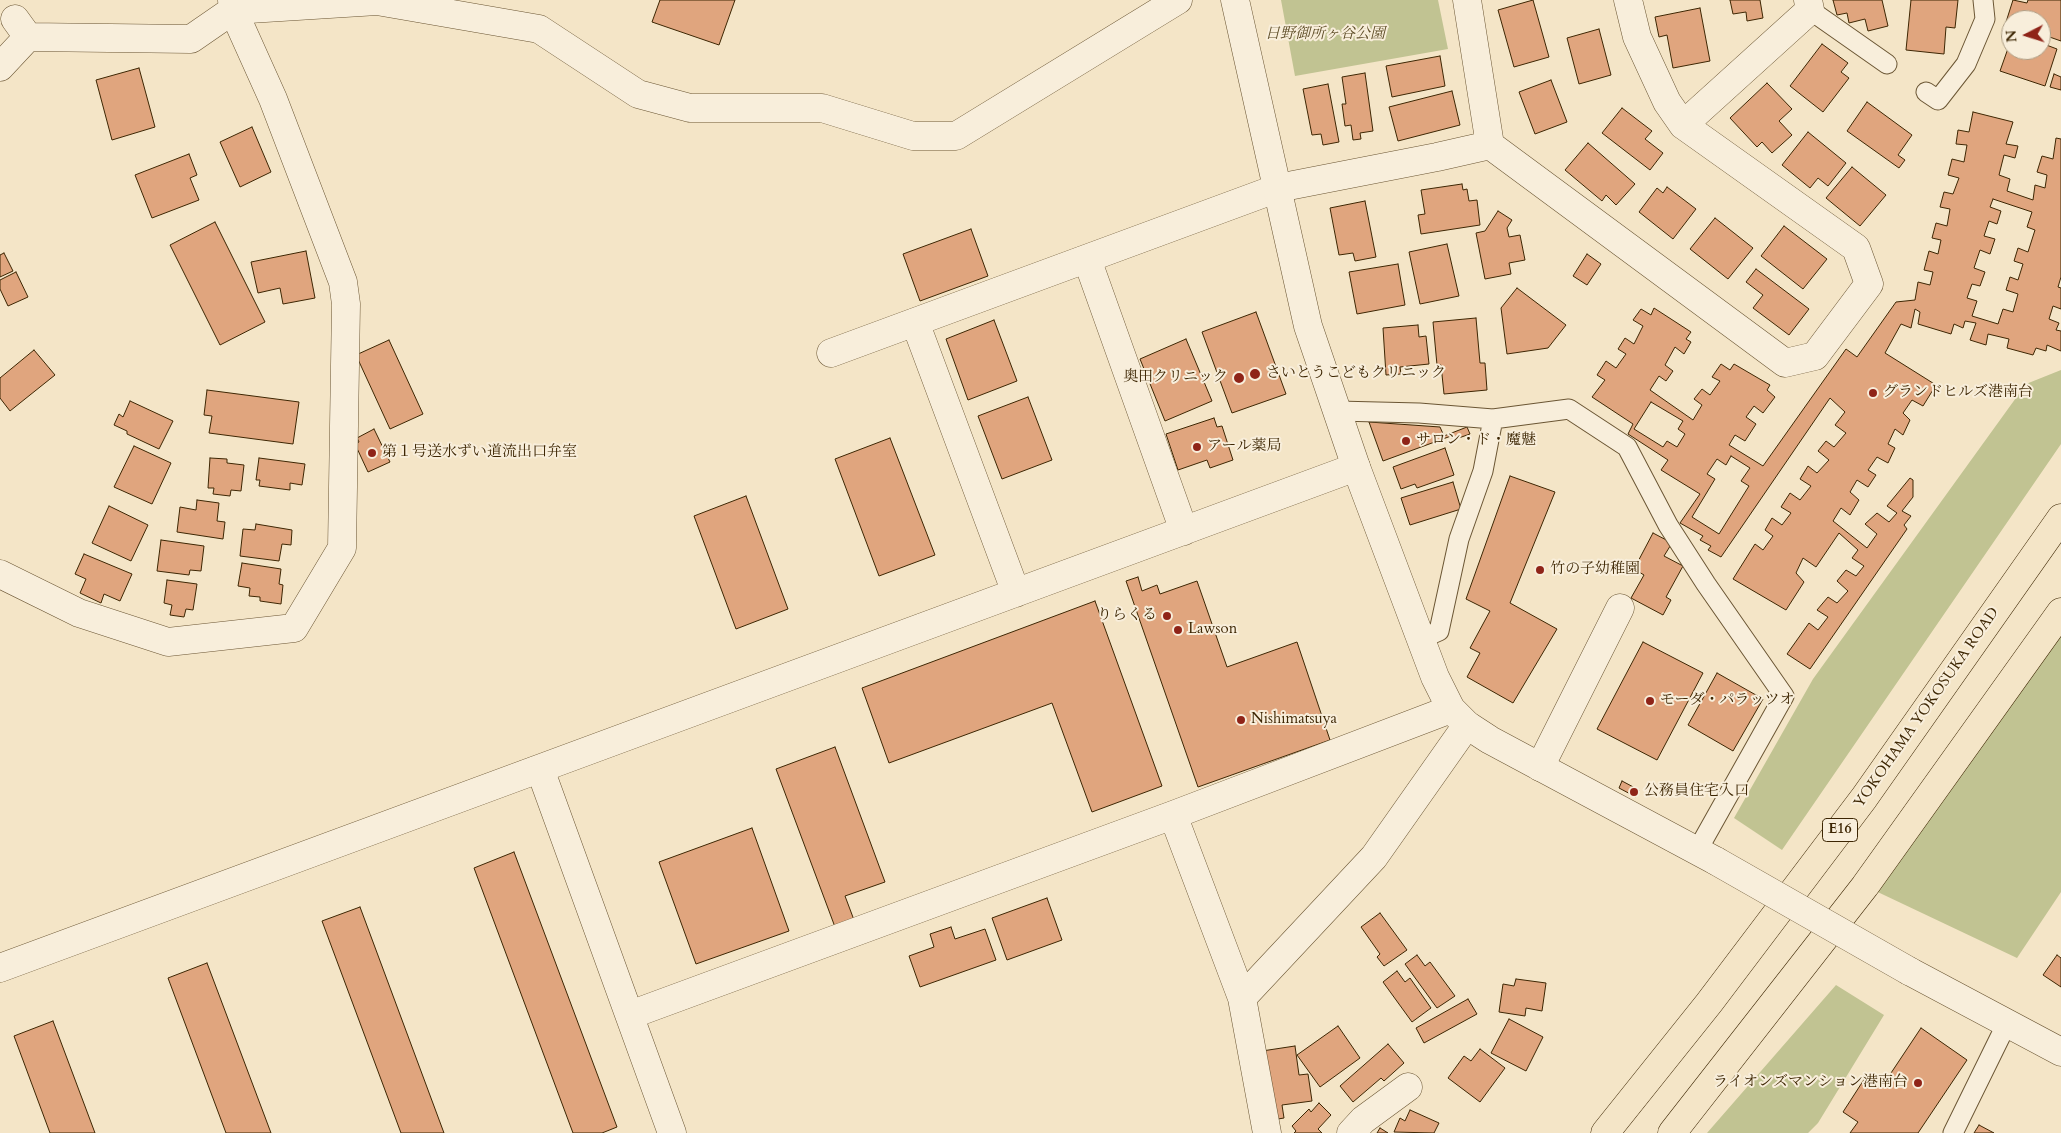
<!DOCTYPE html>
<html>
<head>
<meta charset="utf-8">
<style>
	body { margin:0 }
	#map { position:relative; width:2061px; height:1133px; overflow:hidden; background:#f4e5c7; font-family:Cardo,serif }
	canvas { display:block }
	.north { position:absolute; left:2001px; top:10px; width:50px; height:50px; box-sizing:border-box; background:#f8eedb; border:1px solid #ad9e85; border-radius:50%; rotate:265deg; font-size:14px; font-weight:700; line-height:20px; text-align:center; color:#3d2603 }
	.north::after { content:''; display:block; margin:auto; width:18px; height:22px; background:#8f2418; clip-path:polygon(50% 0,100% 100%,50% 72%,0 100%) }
</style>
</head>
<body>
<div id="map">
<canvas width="2061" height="1133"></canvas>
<div class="north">N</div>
</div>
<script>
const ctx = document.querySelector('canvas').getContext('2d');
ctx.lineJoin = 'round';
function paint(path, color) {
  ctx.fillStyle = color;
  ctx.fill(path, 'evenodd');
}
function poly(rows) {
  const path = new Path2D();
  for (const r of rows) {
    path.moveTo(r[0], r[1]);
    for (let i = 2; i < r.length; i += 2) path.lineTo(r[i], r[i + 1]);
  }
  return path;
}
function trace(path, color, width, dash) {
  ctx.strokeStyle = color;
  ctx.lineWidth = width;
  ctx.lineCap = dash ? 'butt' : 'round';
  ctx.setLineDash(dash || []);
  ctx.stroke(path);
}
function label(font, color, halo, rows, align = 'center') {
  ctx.font = font + ' Cardo,"Noto Serif JP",serif';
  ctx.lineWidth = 4;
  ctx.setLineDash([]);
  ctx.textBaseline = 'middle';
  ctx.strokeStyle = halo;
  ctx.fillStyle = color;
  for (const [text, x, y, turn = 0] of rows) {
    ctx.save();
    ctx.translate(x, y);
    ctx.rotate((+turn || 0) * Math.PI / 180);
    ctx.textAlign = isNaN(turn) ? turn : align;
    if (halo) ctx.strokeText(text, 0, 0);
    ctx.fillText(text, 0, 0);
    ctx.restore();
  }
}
paint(poly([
	[1281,0,1438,0,1448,49,1295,76],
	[2061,370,2061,444,1782,850,1734,818,1813,679,2026,384],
	[2061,615,2061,892,2017,958,1865,886],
	[1836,985,1884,1015,1818,1123,1808,1133,1707,1133]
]), '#c1c392');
const building = poly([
	[660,0,735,0,719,45,652,22,660,0],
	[1533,0,1549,57,1514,67,1498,10,1533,0],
	[1730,0,1760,0,1763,18,1747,21,1746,12,1733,14,1730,0],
	[1833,0,1882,0,1888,26,1868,31,1865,19,1849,23,1847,13,1837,15,1833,0],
	[1911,0,1958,0,1955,28,1946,27,1944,54,1906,50,1911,0],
	[2013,0,2027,3,2028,0,2061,0,2061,41,2041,34,2041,20,2011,20,2011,24,2006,22,2013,0],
	[1700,8,1710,61,1673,68,1667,35,1659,37,1655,17,1700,8],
	[1599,29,1611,75,1579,84,1567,38,1599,29],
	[2011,40,2011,50,2041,50,2041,43,2057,49,2045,86,2000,71,2011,40],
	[1822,44,1848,63,1841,72,1849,78,1823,112,1790,86,1822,44],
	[1440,56,1445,86,1392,97,1386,66,1440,56],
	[139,68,155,127,112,140,96,80,139,68],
	[1365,73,1373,131,1360,133,1361,139,1353,140,1351,125,1345,126,1342,104,1346,104,1342,77,1365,73],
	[2054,74,2061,77,2061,90,2050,87,2054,74],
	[1551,80,1567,122,1535,134,1519,92,1551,80],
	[1767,83,1792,109,1779,121,1792,135,1772,153,1762,142,1757,147,1730,118,1767,83],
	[1328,84,1339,142,1323,145,1321,134,1312,135,1303,89,1328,84],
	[1452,91,1460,125,1398,141,1389,107,1452,91],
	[1867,102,1912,135,1898,155,1905,160,1899,168,1847,131,1867,102],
	[1622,108,1652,131,1645,139,1663,153,1650,170,1602,133,1622,108],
	[1973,112,2013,122,2006,144,2018,146,2015,158,2004,155,1999,175,2010,179,2007,191,2033,200,2035,185,2045,188,2047,175,2037,172,2042,156,2053,159,2056,138,2061,139,2061,277,2058,287,2061,288,2061,309,2053,306,2049,319,2059,323,2056,330,2061,331,2061,351,2047,345,2046,351,2036,348,2033,355,2007,348,2009,339,1988,334,1986,345,1970,340,1976,323,1965,321,1963,328,1954,324,1951,334,1918,324,1920,312,1915,309,1911,328,1901,324,1885,353,1936,385,1923,406,1912,400,1903,413,1910,420,1903,435,1895,429,1888,444,1895,448,1888,463,1877,457,1868,470,1876,475,1868,487,1857,480,1850,492,1859,500,1850,515,1841,508,1833,521,1867,548,1877,534,1865,524,1877,513,1889,522,1897,513,1887,506,1910,478,1913,480,1913,497,1902,511,1911,516,1904,525,1907,529,1810,669,1787,654,1809,623,1818,630,1828,617,1817,610,1828,597,1837,603,1848,591,1837,581,1846,570,1856,576,1864,566,1852,558,1858,550,1839,533,1816,567,1803,558,1796,573,1804,582,1786,610,1733,579,1755,544,1763,550,1773,536,1765,530,1772,518,1782,525,1791,513,1781,507,1790,493,1800,500,1811,486,1800,479,1808,466,1817,473,1829,460,1818,451,1826,441,1834,447,1846,433,1835,425,1845,412,1830,398,1721,557,1708,550,1711,546,1700,540,1703,536,1680,523,1700,494,1661,470,1668,460,1628,434,1633,424,1592,397,1605,380,1597,375,1606,361,1616,368,1626,354,1618,349,1625,338,1634,344,1643,326,1633,320,1641,309,1651,315,1654,308,1691,332,1686,339,1691,342,1684,354,1675,347,1665,365,1673,371,1666,381,1659,376,1650,390,1693,420,1702,405,1694,399,1702,389,1710,395,1720,381,1712,377,1721,364,1730,370,1734,364,1770,385,1767,390,1775,397,1763,413,1754,406,1746,417,1756,424,1745,441,1735,435,1729,445,1763,466,1846,349,1857,357,1896,302,1915,300,1918,282,1930,285,1933,272,1924,270,1929,251,1938,254,1941,240,1932,238,1936,223,1947,226,1950,209,1940,207,1944,192,1953,194,1959,178,1948,175,1952,159,1964,162,1967,145,1956,144,1958,130,1969,132,1973,112],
	[1993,199,2032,212,2027,227,2035,230,2028,252,2018,248,2014,261,2023,264,2018,280,2010,277,2006,290,2018,294,2013,312,2003,309,1998,324,1972,316,1977,301,1967,298,1972,284,1980,286,1985,272,1974,268,1980,250,1990,254,1995,239,1984,236,1989,221,1997,224,2001,211,1990,207,1993,199],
	[1651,402,1683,421,1678,429,1685,434,1677,447,1667,441,1663,447,1634,429,1651,402],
	[1731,456,1750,468,1741,481,1749,486,1719,534,1692,517,1715,479,1707,474,1717,459,1726,465,1731,456],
	[252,127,271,172,240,187,220,142,252,127],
	[1808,132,1846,163,1828,186,1818,178,1810,188,1782,165,1808,132],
	[1588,143,1635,184,1616,205,1606,195,1602,201,1565,170,1588,143],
	[189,154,197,175,190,178,199,200,152,218,135,175,189,154],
	[1852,167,1886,195,1860,226,1826,198,1852,167],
	[1462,184,1463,190,1467,189,1469,201,1477,200,1480,225,1421,234,1418,215,1425,214,1421,190,1462,184],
	[1667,187,1696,209,1673,239,1639,212,1657,188,1663,193,1667,187],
	[1365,201,1376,257,1355,261,1353,253,1339,255,1330,208,1365,201],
	[1498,211,1512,220,1507,228,1509,237,1520,235,1525,260,1509,263,1511,274,1485,279,1476,233,1485,231,1498,211],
	[1715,218,1753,248,1728,279,1690,249,1715,218],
	[215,222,265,322,220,345,170,245,215,222],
	[1784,226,1827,259,1803,289,1761,256,1784,226],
	[971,229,988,276,920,301,903,254,971,229],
	[1447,244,1459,296,1420,304,1409,252,1447,244],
	[306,251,315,298,283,304,280,288,258,293,251,262,306,251],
	[4,253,13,271,0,277,0,255,4,253],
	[1587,254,1601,264,1587,285,1573,276,1587,254],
	[1398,264,1405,305,1357,314,1349,272,1398,264],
	[1756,269,1809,309,1789,335,1753,308,1763,295,1746,282,1756,269],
	[16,272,28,297,8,306,0,289,0,280,16,272],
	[1517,288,1566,325,1548,348,1507,354,1501,308,1517,288],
	[1256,312,1286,394,1232,413,1202,332,1256,312],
	[1476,318,1480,363,1485,363,1487,390,1444,394,1441,365,1437,365,1433,322,1476,318],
	[994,320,1017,381,968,400,946,339,994,320],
	[1418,325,1419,337,1426,336,1429,364,1400,367,1401,374,1386,375,1383,328,1418,325],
	[1186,339,1212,401,1165,421,1140,359,1186,339],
	[389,340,423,414,390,429,356,355,389,340],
	[34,350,55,375,10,411,0,398,0,378,34,350],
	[207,390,299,402,293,444,209,433,212,416,204,415,207,390],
	[1028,397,1052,460,1002,479,978,416,1028,397],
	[130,401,173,421,159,449,127,434,127,431,114,425,119,414,123,417,130,401],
	[1214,418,1217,427,1222,426,1233,460,1210,468,1207,460,1178,470,1166,434,1214,418],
	[1369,422,1440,427,1444,436,1467,427,1470,434,1453,440,1451,436,1383,461,1369,422],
	[374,429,390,462,368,472,355,444,359,442,357,438,374,429],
	[890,438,935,555,879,576,835,459,890,438],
	[134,446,171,463,152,504,114,487,134,446],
	[1445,448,1454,475,1417,488,1415,484,1401,489,1393,467,1445,448],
	[210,458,227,459,227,463,244,465,241,491,231,490,230,496,213,494,214,488,208,488,210,458],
	[259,458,305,464,302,485,290,483,290,490,259,486,260,480,256,480,259,458],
	[1510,476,1555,492,1510,603,1557,629,1513,703,1467,677,1480,653,1470,648,1490,611,1466,599,1510,476],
	[1453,482,1461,509,1410,525,1401,498,1453,482],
	[746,496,788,609,736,629,694,516,746,496],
	[197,500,219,503,217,521,225,522,223,539,177,532,180,507,196,510,197,500],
	[109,506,148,525,131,561,92,543,109,506],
	[256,524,292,530,291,545,282,544,279,561,240,556,243,529,255,530,256,524],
	[1653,533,1672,543,1664,556,1683,566,1666,597,1671,600,1663,615,1631,598,1644,575,1634,569,1653,533],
	[161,540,204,546,201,571,190,570,189,575,157,571,161,540],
	[84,554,132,574,120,601,104,594,101,603,80,593,86,579,75,574,84,554],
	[242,563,281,569,279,584,283,585,281,604,260,601,260,597,249,596,250,588,238,586,242,563],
	[1138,577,1142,591,1157,585,1160,594,1197,581,1227,667,1297,642,1330,740,1198,787,1126,581,1138,577],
	[167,580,197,584,193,610,186,609,184,617,170,615,172,605,164,603,167,580],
	[1095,601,1162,786,1092,812,1052,703,889,763,862,688,1095,601],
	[1643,642,1703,673,1657,760,1597,729,1643,642],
	[1717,673,1763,699,1733,751,1688,725,1717,673],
	[835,747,885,882,845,896,854,920,835,927,776,769,835,747],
	[1622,781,1639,790,1636,797,1619,788,1622,781],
	[752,828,789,931,696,964,659,862,752,828],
	[514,852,617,1127,602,1133,573,1133,474,868,514,852],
	[1047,898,1062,940,1007,960,992,918,1047,898],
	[360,907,444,1133,401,1133,322,921,360,907],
	[1380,913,1407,950,1384,966,1377,957,1380,954,1361,927,1380,913],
	[951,927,955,939,985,929,996,960,920,987,909,956,934,947,930,934,951,927],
	[1417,955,1425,966,1430,962,1455,996,1437,1008,1405,964,1417,955],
	[2057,955,2061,958,2061,987,2043,975,2057,955],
	[207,963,271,1133,226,1133,168,978,207,963],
	[1397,971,1405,982,1410,978,1431,1008,1412,1022,1383,982,1397,971],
	[1516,979,1546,983,1542,1011,1526,1008,1525,1016,1499,1012,1503,984,1514,986,1516,979],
	[1468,999,1477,1014,1424,1043,1416,1028,1468,999],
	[1509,1019,1543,1037,1526,1071,1491,1053,1509,1019],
	[53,1021,95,1133,50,1133,14,1036,53,1021],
	[1338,1026,1360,1058,1320,1087,1297,1055,1338,1026],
	[1921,1028,1967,1060,1918,1133,1850,1133,1858,1122,1843,1112,1865,1078,1881,1088,1921,1028],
	[1388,1044,1404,1063,1384,1081,1381,1078,1353,1102,1340,1086,1388,1044],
	[1295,1046,1299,1075,1308,1074,1312,1101,1282,1105,1284,1118,1272,1120,1262,1051,1295,1046],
	[1480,1049,1505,1068,1480,1102,1448,1078,1464,1056,1471,1061,1480,1049],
	[1319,1103,1331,1115,1318,1129,1322,1133,1294,1133,1296,1131,1292,1126,1309,1109,1311,1112,1319,1103],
	[1410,1110,1439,1123,1434,1133,1394,1132,1400,1118,1405,1121,1410,1110],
	[1979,1125,1994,1133,1974,1133,1979,1125],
	[1380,1128,1388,1133,1377,1133,1380,1128]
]);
paint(building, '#e0a57e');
trace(building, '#3d2603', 1);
const service = poly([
	[1810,10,1887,64],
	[1926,92,1938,100,1966,64,1985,19,1983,0],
	[1337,411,1419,413,1493,419,1569,409,1627,447,1668,525,1706,584,1784,696,1697,851],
	[1421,639,1439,631,1459,539,1483,471,1493,419],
	[1953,1133,2007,1023]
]);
const minor = poly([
	[1467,0,1490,145,1785,363,1815,356,1869,284,1856,248,1683,125,1667,102,1637,37,1628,0],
	[15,19,28,37],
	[0,67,28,37,191,39,233,10,377,1,539,29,638,94,690,108,822,108,913,136,956,136,1178,0],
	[1683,125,1810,10,1808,0],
	[1087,259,1184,531],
	[915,322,1016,593],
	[831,353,1278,188,1437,157,1490,145],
	[0,574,79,613,168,642,294,628,342,548,346,304,343,282,273,99,233,10,232,0],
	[1540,767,1620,608],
	[540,769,672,1133],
	[1173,815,1242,998,1267,1133],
	[0,968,1356,467],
	[1242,998,1374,857,1467,725],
	[630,1015,1173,815,1451,709],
	[1351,1133,1363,1120,1408,1087]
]);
const tertiary = poly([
	[1235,0,1308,326,1356,467,1435,677,1451,709,1467,725,1490,740,1716,861],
	[1909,971,2061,1052]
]);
const motorway = poly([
	[1605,1133,1709,1003,1864,798,2061,518],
	[1672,1133,1865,886,2061,612]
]);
trace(service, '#6b5634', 21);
trace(minor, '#6b5634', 29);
trace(tertiary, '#6b5634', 29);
trace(motorway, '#3d2603', 29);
trace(service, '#f8eedb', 19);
trace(minor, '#f8eedb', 28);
trace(tertiary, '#f8eedb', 28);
trace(motorway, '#f4e5c7', 28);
const tertiaryBridge = poly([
	[1716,861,1909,971]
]);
trace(tertiaryBridge, '#6b5634', 29, []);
trace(tertiaryBridge, '#f8eedb', 28);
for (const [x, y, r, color] of [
	[1255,374,6,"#8f2418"],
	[1239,378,6,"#8f2418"],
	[1873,393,5,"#8f2418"],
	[1406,441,5,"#8f2418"],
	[1197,447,5,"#8f2418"],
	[372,453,5,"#8f2418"],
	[1540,570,5,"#8f2418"],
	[1167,616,5,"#8f2418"],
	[1178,630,5,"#8f2418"],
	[1650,701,5,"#8f2418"],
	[1241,720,5,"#8f2418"],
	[1634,792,5,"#8f2418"],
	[1918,1083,5,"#8f2418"]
]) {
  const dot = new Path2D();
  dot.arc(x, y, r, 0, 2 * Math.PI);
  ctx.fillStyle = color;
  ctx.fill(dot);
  trace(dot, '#f8eedb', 2);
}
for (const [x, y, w] of [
	[1840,830,35]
]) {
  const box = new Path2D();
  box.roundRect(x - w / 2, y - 11.5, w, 23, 4);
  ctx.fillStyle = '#f8eedb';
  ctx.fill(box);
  trace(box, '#3d2603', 1);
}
label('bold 14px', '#3d2603', null, [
	["E16",1840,830]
]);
label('italic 15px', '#5e4d27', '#f8eedb', [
	["日野御所ヶ谷公園",1325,35]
]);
label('15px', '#3d2603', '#f8eedb', [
	["さいとうこどもクリニック",1266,374],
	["奥田クリニック",1228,378,"right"],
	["グランドヒルズ港南台",1883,393],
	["サロン・ド・魔魅",1416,441],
	["アール薬局",1207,447],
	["第１号送水ずい道流出口弁室",382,453],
	["竹の子幼稚園",1550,570],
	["りらくる",1157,616,"right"],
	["Lawson",1188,630],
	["モーダ・パラッツオ",1660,701],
	["Nishimatsuya",1251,720],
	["公務員住宅入口",1644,792],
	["ライオンズマンション港南台",1908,1083,"right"]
], 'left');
label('15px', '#3d2603', '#f8eedb', [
	["YOKOHAMA YOKOSUKA ROAD",1927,708,-55]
]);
</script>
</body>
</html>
